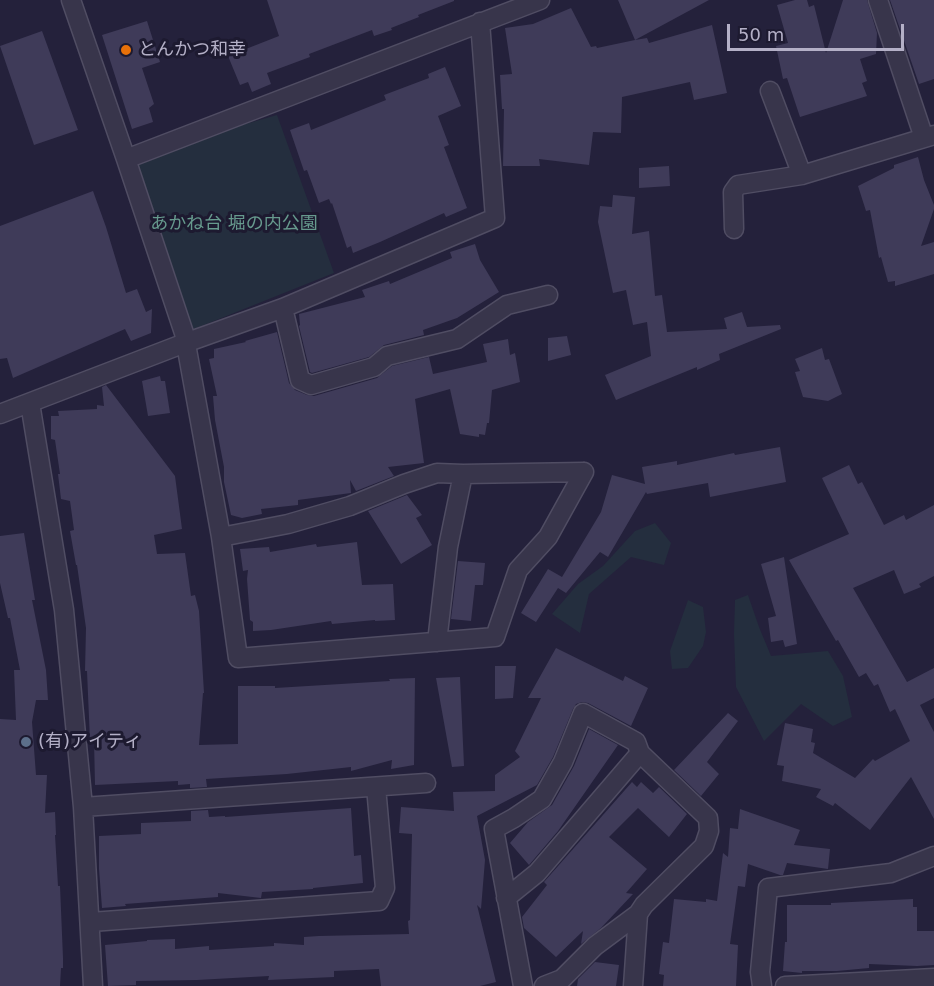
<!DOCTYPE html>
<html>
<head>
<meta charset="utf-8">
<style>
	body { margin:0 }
	#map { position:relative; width:934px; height:986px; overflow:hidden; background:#24213b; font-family:"DejaVu Sans",sans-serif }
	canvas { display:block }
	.scale { position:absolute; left:727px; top:24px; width:177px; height:27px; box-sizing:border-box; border:3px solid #b4b0c7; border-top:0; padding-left:8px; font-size:18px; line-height:21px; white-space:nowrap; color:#b4b0c7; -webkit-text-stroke:4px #1d1a30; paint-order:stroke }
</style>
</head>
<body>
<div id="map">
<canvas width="934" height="986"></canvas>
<div class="scale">50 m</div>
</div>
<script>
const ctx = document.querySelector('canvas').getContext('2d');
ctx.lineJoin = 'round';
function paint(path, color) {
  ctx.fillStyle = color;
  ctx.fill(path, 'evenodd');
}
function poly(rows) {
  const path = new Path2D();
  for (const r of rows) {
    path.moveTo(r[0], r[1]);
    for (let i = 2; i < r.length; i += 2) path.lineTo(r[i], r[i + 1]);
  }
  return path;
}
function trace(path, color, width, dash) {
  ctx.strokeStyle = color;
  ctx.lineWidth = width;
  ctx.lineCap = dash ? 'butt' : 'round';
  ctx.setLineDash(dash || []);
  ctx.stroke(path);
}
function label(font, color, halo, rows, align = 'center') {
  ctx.font = font + ' "DejaVu Sans","Noto Sans JP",sans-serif';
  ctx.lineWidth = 6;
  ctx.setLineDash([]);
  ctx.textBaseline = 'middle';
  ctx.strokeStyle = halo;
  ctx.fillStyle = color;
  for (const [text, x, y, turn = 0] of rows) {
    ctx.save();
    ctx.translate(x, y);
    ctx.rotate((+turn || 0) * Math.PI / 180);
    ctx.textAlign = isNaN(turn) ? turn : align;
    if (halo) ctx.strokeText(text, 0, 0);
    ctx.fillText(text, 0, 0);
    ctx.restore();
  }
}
paint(poly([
	[277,115,334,273,184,333,134,156],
	[655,523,671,543,664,565,631,557,589,594,580,633,552,614,578,584,603,566,635,531],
	[748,595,759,627,771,656,828,651,843,676,852,717,833,726,801,704,764,741,736,687,734,634,735,600],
	[688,600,703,607,706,632,703,646,688,668,672,669,670,651]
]), '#242e3e');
paint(poly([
	[267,0,454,0,454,1,418,15,419,17,391,28,392,30,374,36,372,30,309,54,310,57,267,73,271,84,252,92,248,82,240,85,228,56,279,36],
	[618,0,709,0,635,40,647,38,649,43,712,25,727,93,694,100,690,82,622,97,621,133,593,132,589,165,539,159,540,166,503,166,504,109,502,109,500,75,512,74,505,28,533,24,571,8,591,47,596,46,597,48,635,40],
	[795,0,807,0,809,7,814,5,826,53,843,0,867,0,877,33,876,54,860,59,867,81,862,83,867,96,800,117,787,78,783,79,776,46,788,43,777,5],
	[890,0,934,0,934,79,919,84],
	[147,21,160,62,142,68,154,104,149,108,153,122,132,129,102,35],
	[42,31,78,130,34,145,0,46],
	[445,67,461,106,438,116,449,145,444,147,467,208,446,217,444,213,380,242,353,253,351,246,347,248,332,203,331,204,329,199,319,203,307,170,304,171,290,130,309,123,311,130,386,100,384,95,429,78,428,74],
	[918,157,924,180,934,205,934,209,921,246,934,242,934,274,895,286,895,281,888,282,881,257,879,258,870,210,866,211,858,186,894,168,894,165],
	[669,166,670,186,639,188,639,168],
	[93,191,106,227,126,293,137,289,146,312,152,309,151,333,131,341,125,329,13,378,7,358,0,359,0,226],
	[613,195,635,197,632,234,649,231,655,296,662,295,667,332,727,329,724,318,742,312,747,327,780,325,781,329,719,354,720,360,697,370,697,367,616,400,605,375,651,356,647,322,633,325,626,290,613,293,598,222,600,206,612,207],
	[475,244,480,260,499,292,457,318,423,330,424,335,384,345,369,357,312,373,310,372,299,326,300,325,299,314,365,297,362,290,389,281,390,284,452,258,450,252],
	[277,332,289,383,295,390,307,395,314,396,377,378,392,366,429,357,433,374,487,362,483,344,508,339,510,355,515,353,520,382,492,390,489,423,487,423,485,435,479,434,479,437,460,434,450,389,415,399,424,463,388,467,394,476,356,491,350,480,351,493,298,500,298,505,261,509,262,514,242,518,231,515,224,482,224,467,215,420,213,396,217,396,209,359,214,358,214,349,246,342,245,341],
	[567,336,571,355,548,361,548,338],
	[822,348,825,360,829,359,842,394,828,401,803,397,795,372,800,371,795,359],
	[160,376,161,381,165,381,170,413,148,416,142,381],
	[106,385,175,476,182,529,154,535,157,554,185,553,191,596,195,595,199,611,204,693,203,693,199,745,238,744,238,686,275,686,275,688,390,681,389,679,415,678,414,765,391,769,392,760,351,771,351,767,287,774,206,779,207,787,190,788,190,784,178,785,178,781,95,785,94,740,90,741,87,671,85,671,86,628,77,565,76,565,70,531,74,530,70,501,61,499,58,474,60,474,55,440,51,439,51,416,59,416,58,411,97,409,97,405,104,406,102,387],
	[780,447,786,482,710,497,708,483,647,494,646,492,608,557,600,552,566,593,558,588,536,622,521,613,548,569,562,577,601,512,612,475,645,484,642,467,677,461,677,465,734,453,735,455],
	[849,465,858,484,862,482,884,525,904,515,906,520,934,505,934,576,919,584,921,587,904,594,894,570,853,588,907,682,934,668,934,698,920,705,934,732,934,819,911,777,870,830,835,803,833,806,816,797,821,789,782,781,784,766,777,765,785,723,813,729,811,742,815,743,813,753,855,778,873,759,875,761,910,741,895,709,890,712,878,684,874,686,866,673,859,677,838,640,836,641,789,560,849,534,822,478],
	[407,495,422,515,416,518,432,545,401,564,368,511],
	[24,533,35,600,32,600,46,670,48,700,36,700,32,722,36,775,47,775,45,813,55,812,56,835,55,835,58,886,60,886,63,958,63,968,61,968,60,986,0,986,0,719,16,720,14,670,20,670,10,618,8,618,0,583,0,536],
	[357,542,362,585,393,584,395,620,375,621,375,620,332,624,331,621,271,630,253,631,253,622,250,620,247,579,248,570,243,571,240,549,269,547,270,552,316,544,317,547],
	[784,557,797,644,785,647,783,640,771,642,768,618,776,616,761,564],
	[458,561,485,563,483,585,475,585,471,621,451,619],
	[556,648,623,681,625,676,648,688,631,726,588,703,582,702,576,704,573,709,553,757,537,785,477,816,485,860,481,909,477,905,496,982,480,986,381,986,379,969,334,971,334,977,268,980,269,976,197,980,136,981,136,985,108,986,105,945,147,941,147,940,175,939,175,949,209,946,209,950,274,946,274,943,304,945,304,937,319,936,409,934,408,921,410,920,412,834,399,833,401,807,454,811,453,792,495,791,495,775,520,757,515,751,541,698,528,698],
	[495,666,516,666,513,698,495,699],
	[460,677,464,766,452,767,436,678],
	[728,713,738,721,707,762,719,774,701,796,674,770],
	[589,729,618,745,558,831,529,865,510,843,528,822,552,805,574,766],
	[632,782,637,787,641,782,653,793,659,787,687,814,669,837,638,808,609,837,647,869,626,893,633,894,601,928,581,944,583,931,556,957,524,928,522,917,547,885,544,882],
	[351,808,354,856,361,855,363,883,313,888,313,889,262,892,261,898,218,893,218,897,125,904,126,906,102,908,99,869,99,836,141,834,141,823,191,821,191,811,208,810,209,817,225,816,225,817],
	[740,809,800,830,794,845,830,849,828,869,787,863,783,875,780,875,748,864,745,887,738,886,730,944,738,945,736,986,663,986,664,975,659,974,663,942,669,943,674,899,706,902,706,899,717,901,723,853,728,857,730,828,738,829],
	[913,899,913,907,917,907,917,931,934,931,934,965,917,966,869,964,869,968,837,971,802,971,802,973,783,971,785,942,787,942,787,905,831,905,831,903],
	[595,962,619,965,616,986,577,986,578,979]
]), '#3f3b59');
const street = poly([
	[71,0,126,159,184,333,221,537,238,658,495,637,518,570,548,537,584,472],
	[878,0,924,138],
	[770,91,802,175],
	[126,159,540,0],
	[734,229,733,192,738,185,802,175,934,135],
	[283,308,300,380,311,385,374,367,387,356,457,339,507,305,548,295],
	[30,403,64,610,83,807,93,986],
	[0,414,185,343,283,308,495,218,480,22],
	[221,537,288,524,350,506,404,484,437,473,463,474,584,472],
	[437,642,448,547,463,474],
	[83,807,426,783],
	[506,898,537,873,640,753],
	[91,922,379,901,385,888,376,787],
	[523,986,494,829,514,818,542,799,563,762,583,713,636,742,640,753,708,818,709,831,704,846,644,905,638,914,595,946,562,979,544,986],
	[633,986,638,914],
	[762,986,760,972,768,888,891,873,934,856],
	[785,986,934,978]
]);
trace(street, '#504d63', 21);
trace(street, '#38354b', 18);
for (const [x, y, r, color] of [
	[126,50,6,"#e8710a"],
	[26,742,6,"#5c6f8a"]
]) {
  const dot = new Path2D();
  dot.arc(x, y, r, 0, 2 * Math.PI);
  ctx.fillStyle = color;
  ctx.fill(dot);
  trace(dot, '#1d1a30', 2);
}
label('18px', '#b4b0c7', '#1d1a30', [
	["とんかつ和幸",138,50],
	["(有)アイティ",38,742]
], 'left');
label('18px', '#66998d', '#1d1a30', [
	["あかね台 堀の内公園",234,224]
]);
</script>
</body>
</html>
